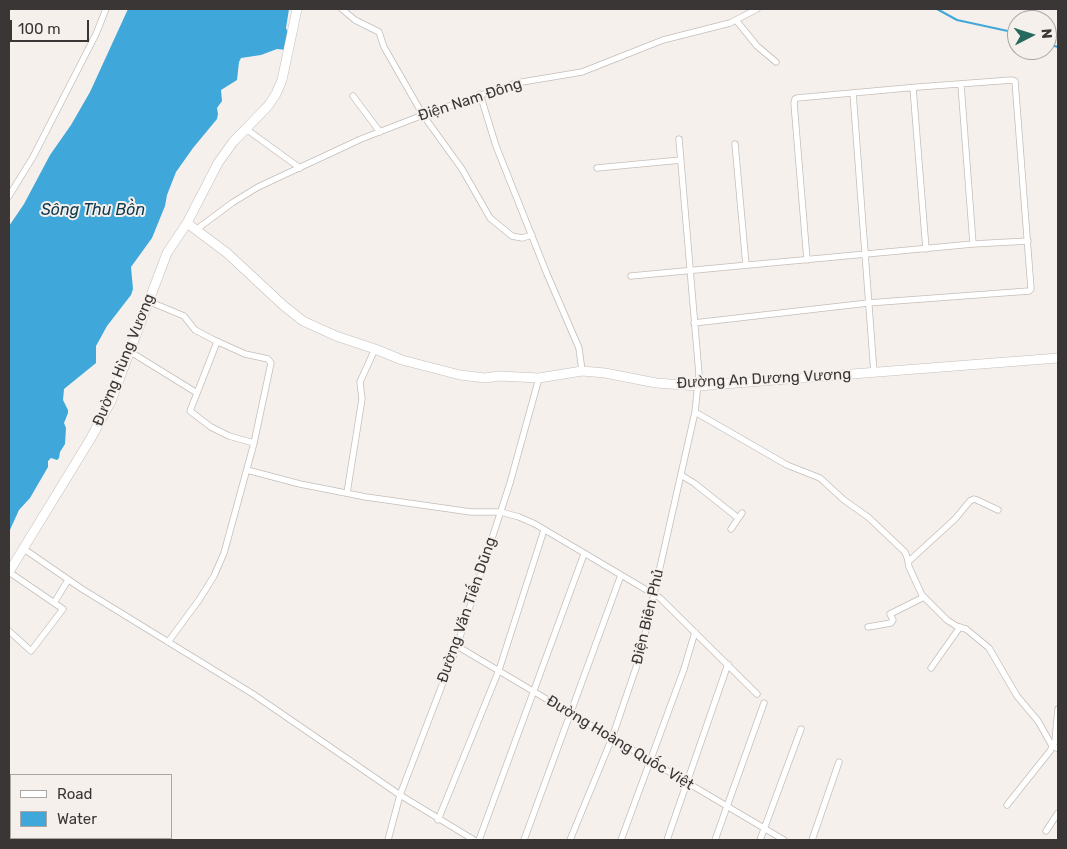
<!DOCTYPE html>
<html>
<head>
<meta charset="utf-8">
<style>
	body { margin:0 }
	#map { position:relative; width:1067px; height:849px; overflow:hidden; background:#f6f0ec; font-family:Rubik,sans-serif }
	canvas { display:block }
	.frame { position:absolute; inset:0; border:10px solid #393635; pointer-events:none }
	.legend { position:absolute; left:10px; top:774px; width:162px; height:65px; box-sizing:border-box; background:#f6f0ec; border:1px solid #aaa6a3; margin:0; padding:6px 9px; list-style:none; font-size:15px; color:#393635 }
	.legend li { display:flex; align-items:center; gap:10px; height:25px }
	.legend b { width:25px; border:1px solid #aaa6a3 }
	.north { position:absolute; left:1007px; top:10px; width:50px; height:50px; box-sizing:border-box; background:#f6f0ec; border:1px solid #aaa6a3; border-radius:50%; rotate:85deg; font-size:14px; font-weight:700; line-height:20px; text-align:center; color:#393635 }
	.north::after { content:''; display:block; margin:auto; width:18px; height:22px; background:#266a5d; clip-path:polygon(50% 0,100% 100%,50% 72%,0 100%) }
	.scale { position:absolute; left:10px; top:20px; width:79px; height:22px; box-sizing:border-box; border:2px solid #393635; border-top:0; padding-left:6px; font-size:15px; line-height:18px; white-space:nowrap; color:#393635; -webkit-text-stroke:4px #f6f0ec; paint-order:stroke }
</style>
</head>
<body>
<div id="map">
<canvas width="1067" height="849"></canvas>
<div class="frame"></div>
<ul class="legend">
<li><b style="height:6px;background:#fff"></b>Road</li>
<li><b style="height:14px;background:#3fa7da"></b>Water</li>
</ul>
<div class="north">N</div>
<div class="scale">100 m</div>
</div>
<script>
const ctx = document.querySelector('canvas').getContext('2d');
ctx.lineJoin = 'round';
function paint(path, color) {
  ctx.fillStyle = color;
  ctx.fill(path, 'evenodd');
}
function poly(rows) {
  const path = new Path2D();
  for (const r of rows) {
    path.moveTo(r[0], r[1]);
    for (let i = 2; i < r.length; i += 2) path.lineTo(r[i], r[i + 1]);
  }
  return path;
}
function trace(path, color, width, dash) {
  ctx.strokeStyle = color;
  ctx.lineWidth = width;
  ctx.lineCap = dash ? 'butt' : 'round';
  ctx.setLineDash(dash || []);
  ctx.stroke(path);
}
function label(font, color, halo, rows, align = 'center') {
  ctx.font = font + ' Rubik,sans-serif';
  ctx.lineWidth = 4;
  ctx.setLineDash([]);
  ctx.textBaseline = 'middle';
  ctx.strokeStyle = halo;
  ctx.fillStyle = color;
  for (const [text, x, y, turn = 0] of rows) {
    ctx.save();
    ctx.translate(x, y);
    ctx.rotate((+turn || 0) * Math.PI / 180);
    ctx.textAlign = isNaN(turn) ? turn : align;
    if (halo) ctx.strokeText(text, 0, 0);
    ctx.fillText(text, 0, 0);
    ctx.restore();
  }
}
paint(poly([
	[128,9,289,9,286,28,289,36,287,50,277,49,261,55,241,58,239,62,237,80,221,90,222,101,217,108,218,114,217,119,193,148,176,172,167,195,165,206,152,238,131,267,133,289,131,295,107,326,96,346,96,363,64,389,63,400,68,410,68,413,64,423,66,428,65,444,60,452,59,458,57,460,51,458,48,461,48,467,30,498,19,510,9,532,9,226,24,204,50,155,71,125,90,92]
]), '#3fa7da');
trace(poly([
	[937,9,957,20,1017,33],
	[1047,44,1058,47]
]), '#3fa7da', 2);
const street = poly([
	[342,9,355,20,379,32,384,47,423,115,462,169,490,218,512,236,522,238,532,235],
	[736,20,757,46,776,62],
	[961,85,973,244],
	[913,88,926,249],
	[853,93,874,373],
	[480,94,496,146,547,274,579,348,582,371],
	[353,96,380,132],
	[246,129,300,168],
	[735,144,746,265],
	[597,168,681,160],
	[9,196,33,157,96,34,106,9],
	[197,229,232,203,258,187,361,139,423,115,516,83,582,72,663,40,730,23,757,9],
	[631,276,973,244,1028,241],
	[148,301,184,316,195,330,214,340,245,354,268,359,271,363,254,443,224,553,214,576,199,600,168,642],
	[694,323,868,303,1029,291,1031,289,1015,81,1012,80,918,87,797,98,795,99,794,103,807,260],
	[217,342,190,411,211,427,229,436,254,443],
	[129,351,197,393],
	[695,412,787,465,820,478,844,500,868,517,905,552,908,560,909,567,922,595,947,620,958,627,966,629,989,648,1017,696,1038,721,1051,744,1058,749],
	[247,470,300,484,366,497,471,512,501,512,519,517,535,524,660,598,757,694],
	[681,475,694,483,738,518],
	[347,493,362,399,360,382,375,349],
	[731,529,742,513],
	[24,549,82,589,253,694,400,795,474,840],
	[908,562,955,519,970,501,974,499,977,500,998,510],
	[54,603,68,580],
	[868,627,891,623,893,620,890,614,924,597],
	[9,631,31,651,63,609,9,572],
	[457,646,784,840],
	[931,668,960,627],
	[1007,805,1050,751,1055,741,1058,709],
	[438,820,499,670,544,530],
	[1046,831,1058,813],
	[388,840,400,795,457,646,510,483,539,378],
	[479,840,584,554],
	[524,840,621,575],
	[570,840,612,738,640,656,695,412,699,374,679,139],
	[621,840,684,669,695,632],
	[667,840,728,664],
	[715,840,764,703],
	[760,840,801,729],
	[812,840,839,762]
]);
const secondary = poly([
	[187,223,227,253,284,306,303,321,336,336,375,349,402,360,460,375,485,378,499,376,539,378,582,371,605,373,656,383,698,386,1058,358],
	[9,572,91,438,111,401,167,253,187,223,218,163,233,142,268,106,276,94,282,80,297,9]
]);
trace(street, '#c4beba', 7);
trace(secondary, '#c4beba', 10);
trace(street, '#fff', 5.5);
trace(secondary, '#fff', 9);
label('15px', '#393635', '#f6f0ec', [
	["Điện Nam Đông",470,100,-18],
	["Đường Hùng Vương",124,360,-68],
	["Đường An Dương Vương",764,379,-3],
	["Đường Văn Tiến Dũng",467,610,-71],
	["Điện Biên Phủ",648,617,-77],
	["Đường Hoàng Quốc Việt",620,743,31]
]);
label('italic 16px', '#0c394e', '#f6f0ec', [
	["Sông Thu Bồn",93,210]
]);
</script>
</body>
</html>
